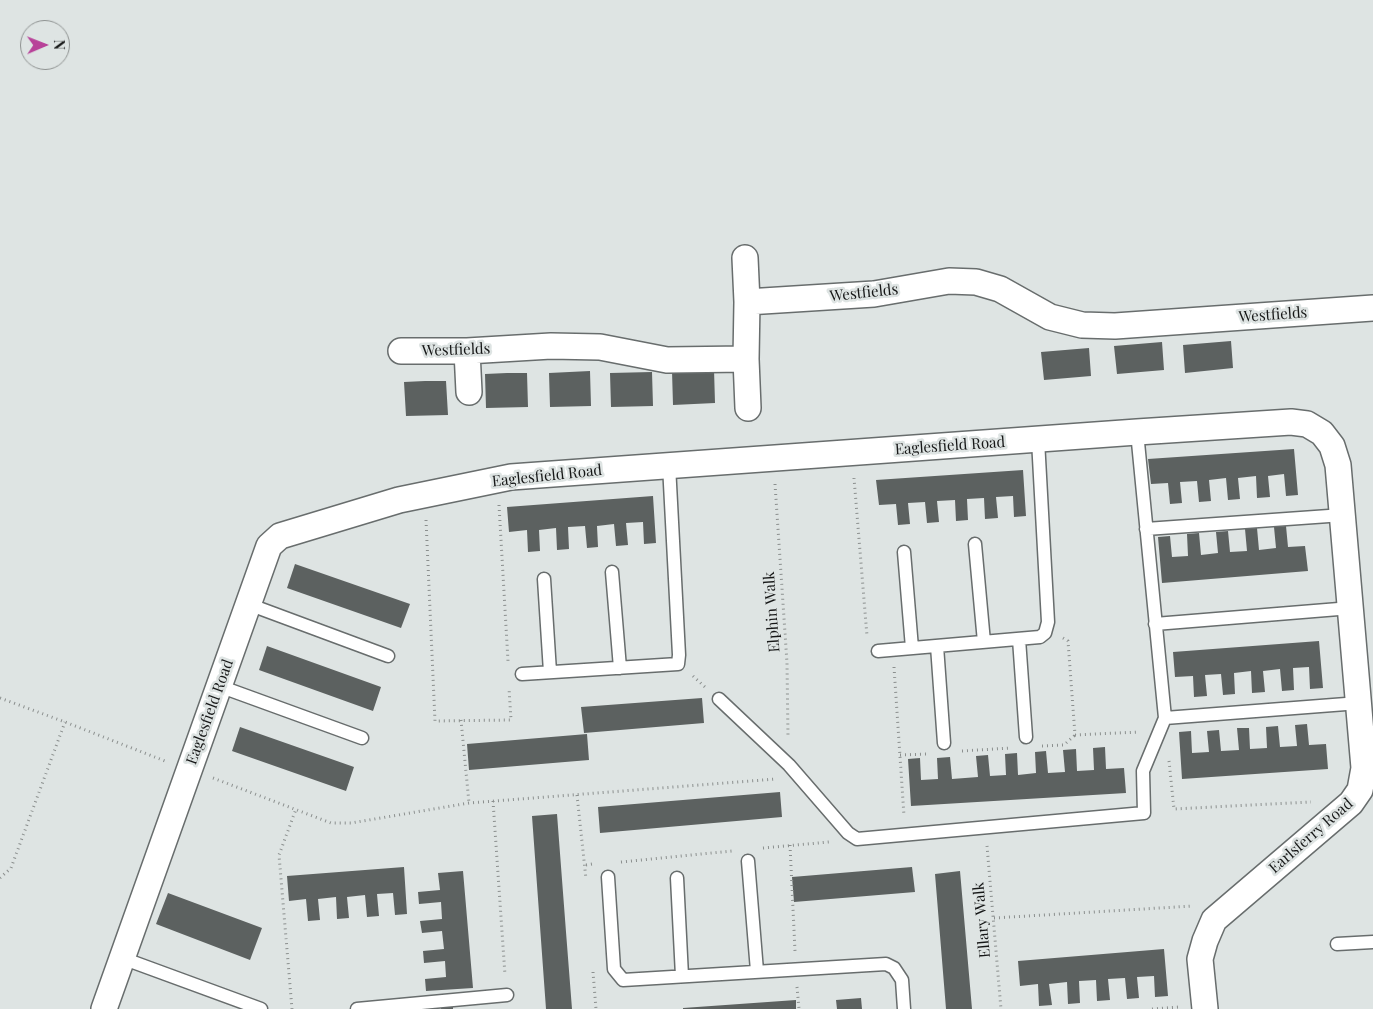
<!DOCTYPE html>
<html>
<head>
<meta charset="utf-8">
<style>
	body { margin:0 }
	#map { position:relative; width:1373px; height:1009px; overflow:hidden; background:#dee4e3; font-family:"Playfair Display",serif }
	canvas { display:block }
	.north { position:absolute; left:20px; top:20px; width:50px; height:50px; box-sizing:border-box; background:#dee4e3; border:1px solid #8e9291; border-radius:50%; rotate:89deg; font-size:14px; font-weight:700; line-height:20px; text-align:center; color:#161717 }
	.north::after { content:''; display:block; margin:auto; width:18px; height:22px; background:#b84299; clip-path:polygon(50% 0,100% 100%,50% 72%,0 100%) }
</style>
</head>
<body>
<div id="map">
<canvas width="1373" height="1009"></canvas>
<div class="north">N</div>
</div>
<script>
const ctx = document.querySelector('canvas').getContext('2d');
ctx.lineJoin = 'round';
function paint(path, color) {
  ctx.fillStyle = color;
  ctx.fill(path, 'evenodd');
}
function poly(rows) {
  const path = new Path2D();
  for (const r of rows) {
    path.moveTo(r[0], r[1]);
    for (let i = 2; i < r.length; i += 2) path.lineTo(r[i], r[i + 1]);
  }
  return path;
}
function trace(path, color, width, dash) {
  ctx.strokeStyle = color;
  ctx.lineWidth = width;
  ctx.lineCap = dash ? 'butt' : 'round';
  ctx.setLineDash(dash || []);
  ctx.stroke(path);
}
function label(font, color, halo, rows, align = 'center') {
  ctx.font = font + ' "Playfair Display",serif';
  ctx.lineWidth = 5;
  ctx.setLineDash([]);
  ctx.textBaseline = 'middle';
  ctx.strokeStyle = halo;
  ctx.fillStyle = color;
  for (const [text, x, y, turn = 0] of rows) {
    ctx.save();
    ctx.translate(x, y);
    ctx.rotate((+turn || 0) * Math.PI / 180);
    ctx.textAlign = isNaN(turn) ? turn : align;
    if (halo) ctx.strokeText(text, 0, 0);
    ctx.fillText(text, 0, 0);
    ctx.restore();
  }
}
paint(poly([
	[1231,341,1233,368,1185,373,1183,345],
	[1162,342,1164,370,1117,374,1114,346],
	[1089,348,1091,376,1044,380,1041,352],
	[714,369,715,403,673,405,672,371],
	[590,371,591,406,550,407,549,373],
	[652,372,653,406,611,407,610,373],
	[507,373,527,373,528,407,486,408,485,374],
	[425,381,446,381,448,415,406,416,404,382],
	[1294,449,1298,495,1286,496,1284,474,1268,476,1270,497,1257,498,1256,476,1238,478,1240,499,1228,500,1226,478,1209,480,1211,501,1199,502,1197,481,1180,482,1182,503,1170,504,1168,483,1151,484,1148,459],
	[1023,470,1026,516,1014,517,1013,496,996,497,998,518,985,519,984,498,967,499,968,520,956,521,955,500,937,501,939,522,927,523,925,502,908,503,910,524,898,525,896,504,879,505,876,480],
	[653,496,656,543,644,544,643,522,626,523,628,545,616,546,614,524,597,526,598,547,587,548,585,526,568,527,569,549,557,550,556,528,539,530,540,551,528,552,527,530,509,532,507,507],
	[1286,526,1288,547,1305,546,1308,571,1162,583,1158,537,1170,536,1172,557,1188,556,1187,534,1199,533,1201,555,1218,553,1216,532,1228,531,1230,552,1247,551,1245,529,1257,528,1259,550,1276,548,1274,527],
	[295,564,410,604,401,628,287,588],
	[1319,641,1323,688,1310,689,1309,667,1293,668,1294,690,1282,691,1280,669,1263,671,1265,692,1252,693,1251,671,1234,673,1235,694,1223,695,1221,674,1205,675,1207,696,1194,697,1193,676,1175,677,1173,652],
	[267,646,381,687,373,711,259,670],
	[702,698,704,723,584,733,581,707],
	[1307,724,1309,745,1326,744,1328,769,1182,779,1179,732,1191,731,1192,753,1209,752,1207,731,1219,730,1221,751,1239,750,1237,728,1249,728,1250,749,1267,748,1266,727,1278,726,1280,747,1297,746,1295,725],
	[240,727,354,767,346,791,232,751],
	[587,734,589,760,469,770,467,744],
	[1105,747,1106,769,1124,768,1126,793,911,806,908,759,920,758,921,780,938,779,937,758,950,757,952,779,978,777,976,756,988,755,990,776,1006,775,1005,754,1017,753,1018,775,1036,773,1035,752,1046,751,1048,773,1065,772,1063,750,1076,749,1077,771,1094,770,1093,748],
	[780,792,782,817,600,833,598,807],
	[557,814,566,932,572,1009,546,1009,532,816],
	[404,867,407,914,395,915,393,893,377,894,379,916,367,917,365,895,347,897,349,918,337,919,336,897,318,899,320,920,308,921,306,899,289,901,287,876],
	[912,867,915,892,794,902,792,877],
	[463,871,473,988,426,991,425,979,446,977,445,961,424,963,423,951,444,949,442,931,422,933,420,921,442,919,441,902,419,904,418,892,440,890,438,873],
	[960,871,972,1009,946,1009,935,874],
	[168,893,262,928,250,960,156,924],
	[1164,949,1168,996,1155,997,1154,976,1137,977,1139,998,1127,999,1125,978,1108,979,1110,1000,1097,1001,1096,980,1079,981,1080,1003,1068,1004,1067,982,1049,984,1052,1005,1039,1006,1038,984,1020,986,1018,961],
	[861,998,862,1009,837,1009,836,1000],
	[796,1000,796,1009,683,1009,683,1008],
	[453,1006,453,1009,441,1009,441,1007]
]), '#5c6160');
const lane = poly([
	[1146,529,1343,515],
	[975,544,984,642],
	[904,552,912,648],
	[612,572,620,668],
	[544,579,550,672],
	[248,604,388,656],
	[1155,624,1351,608],
	[1019,639,1026,737],
	[937,646,944,743],
	[878,651,1040,637,1045,633,1048,622,1038,440],
	[522,674,678,664,679,655,669,465],
	[219,686,362,738],
	[719,699,789,765,848,833,857,839,1144,813,1143,771,1165,718,1137,432],
	[1165,718,1359,703],
	[748,861,757,971],
	[608,877,614,969,623,980,886,964,894,968,902,980,904,1009],
	[677,878,682,976],
	[1337,944,1373,942],
	[122,958,261,1009],
	[357,1009,507,995]
]);
const street = poly([
	[745,258,747,302],
	[401,351,467,351,551,346,600,347,667,360,746,359,747,302,874,294,949,281,976,282,1000,289,1050,317,1082,325,1115,326,1373,308],
	[467,351,469,392],
	[746,359,748,408],
	[104,1009,269,546,280,536,399,500,511,477,1137,432,1291,422,1307,424,1322,433,1332,446,1338,465,1364,768,1360,790,1351,803,1214,920,1205,941,1200,959,1205,1009]
]);
trace(lane, '#686d6d', 15);
trace(street, '#686d6d', 28);
trace(poly([
	[854,478,867,636],
	[775,484,787,663,788,737],
	[499,505,508,661],
	[426,520,435,721,511,720,509,688],
	[1063,638,1068,641,1075,735,1139,732],
	[894,667,904,816],
	[693,676,705,687],
	[0,698,65,722,165,761],
	[461,720,469,803],
	[1042,746,1064,745,1075,735],
	[962,751,1010,748],
	[900,755,928,754],
	[1169,761,1174,809,1311,802],
	[213,778,331,823,351,823,469,803,776,779],
	[577,795,586,879],
	[493,801,505,975],
	[790,845,795,951],
	[987,846,1001,1009],
	[763,848,829,842],
	[621,862,732,851],
	[586,865,592,864],
	[0,878,11,868,65,722],
	[994,918,1193,906],
	[593,972,596,1009],
	[797,987,799,1009],
	[292,1009,279,855,296,809],
	[1152,1009,1179,1007]
]), '#8b8f8e', 3, [1, 4]);
trace(lane, '#fff', 12);
trace(street, '#fff', 25);
label('15px', '#161717', '#dee4e3', [
	["Westfields",864,293,-6],
	["Westfields",1273,315,-4],
	["Westfields",456,350,-2],
	["Eaglesfield Road",950,446,-4],
	["Eaglesfield Road",547,476,-6],
	["Elphin Walk",772,612,-94],
	["Eaglesfield Road",210,712,-70],
	["Earlsferry Road",1311,836,-41],
	["Ellary Walk",982,920,-95]
]);
</script>
</body>
</html>
